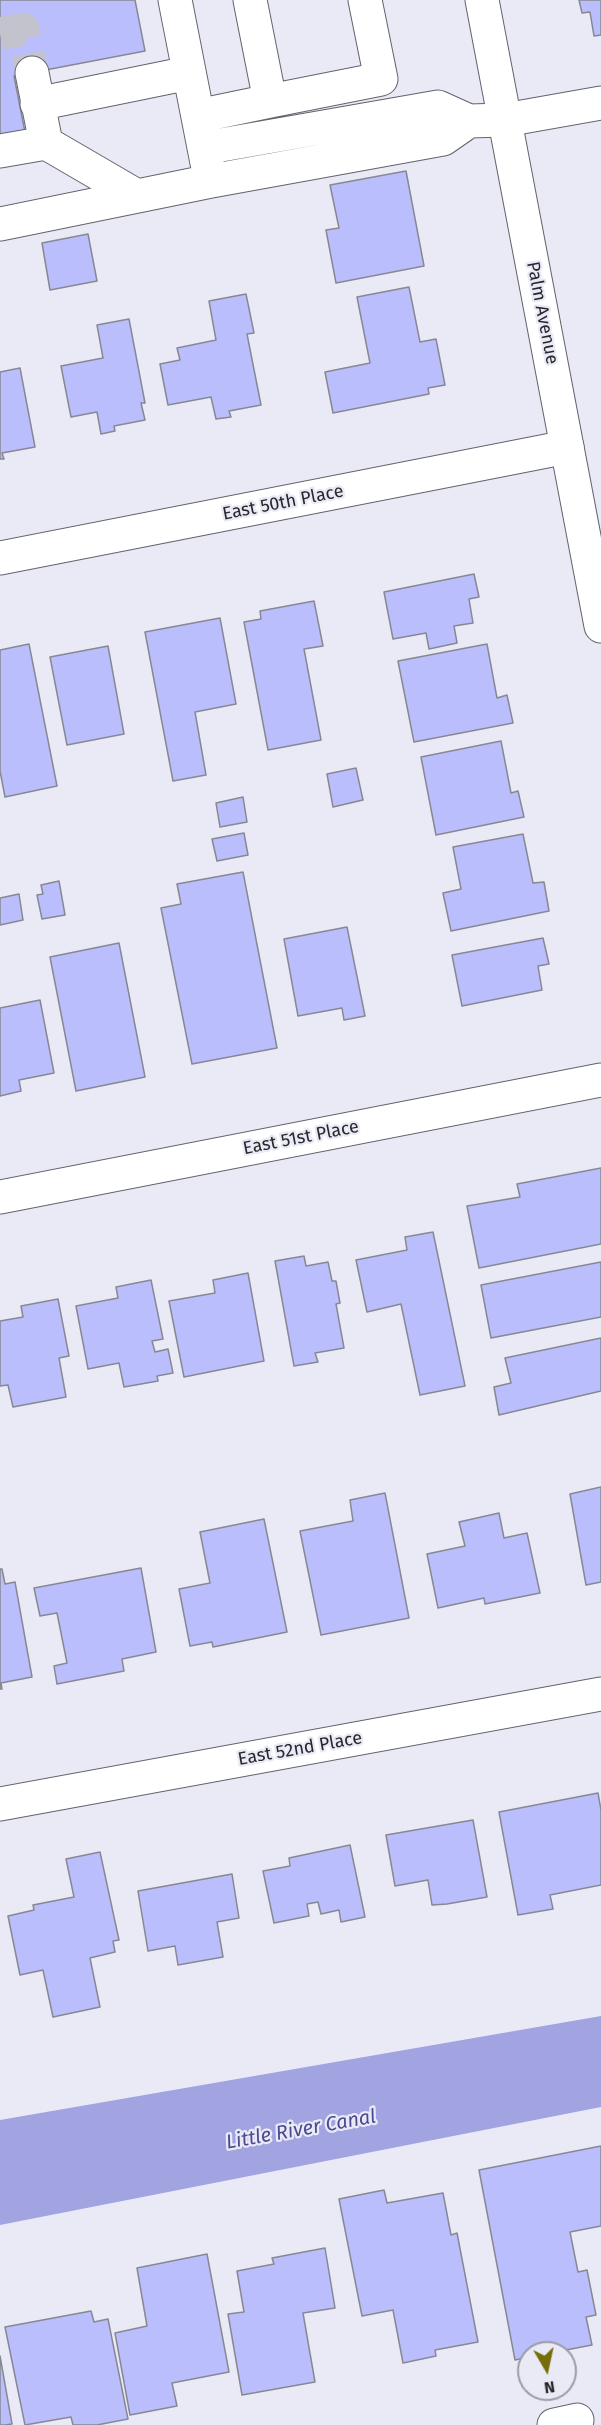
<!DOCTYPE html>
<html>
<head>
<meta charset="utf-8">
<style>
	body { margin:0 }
	#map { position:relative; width:601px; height:2425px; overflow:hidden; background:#eaeaf6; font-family:"Fira Sans",sans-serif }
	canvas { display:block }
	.north { position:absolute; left:517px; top:2341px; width:60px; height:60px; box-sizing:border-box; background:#eaeaf6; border:2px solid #9c9ca5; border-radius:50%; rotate:171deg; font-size:16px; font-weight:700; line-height:24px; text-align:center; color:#27282c }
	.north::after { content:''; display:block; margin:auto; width:21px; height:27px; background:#766d0b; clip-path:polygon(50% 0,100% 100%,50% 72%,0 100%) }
</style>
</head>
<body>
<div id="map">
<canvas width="601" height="2425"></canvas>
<div class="north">N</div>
</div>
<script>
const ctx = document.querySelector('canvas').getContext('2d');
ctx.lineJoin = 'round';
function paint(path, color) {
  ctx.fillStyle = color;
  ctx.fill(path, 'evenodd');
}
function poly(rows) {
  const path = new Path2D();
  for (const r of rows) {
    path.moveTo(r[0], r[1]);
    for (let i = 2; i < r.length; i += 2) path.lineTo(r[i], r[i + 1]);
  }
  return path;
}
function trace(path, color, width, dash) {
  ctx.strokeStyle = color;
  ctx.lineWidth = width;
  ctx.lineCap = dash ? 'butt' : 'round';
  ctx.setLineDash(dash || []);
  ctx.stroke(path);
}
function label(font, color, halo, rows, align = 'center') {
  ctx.font = font + ' "Fira Sans",sans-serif';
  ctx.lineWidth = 4.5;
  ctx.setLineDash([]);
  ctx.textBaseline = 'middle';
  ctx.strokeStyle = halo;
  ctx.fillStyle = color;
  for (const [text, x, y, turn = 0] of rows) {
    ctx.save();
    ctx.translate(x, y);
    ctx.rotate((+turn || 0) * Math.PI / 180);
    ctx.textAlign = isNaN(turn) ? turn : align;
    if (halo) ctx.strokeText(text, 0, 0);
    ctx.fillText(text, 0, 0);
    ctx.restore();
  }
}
paint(poly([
	[601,2016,601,2107,0,2225,0,2120]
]), '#a2a4e2');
const building = poly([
	[0,0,135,0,145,51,14,76,25,132,0,137,0,0],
	[579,0,601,0,601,35,594,36,590,12,582,13,579,0],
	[406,171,424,266,336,283,326,230,339,228,330,185,406,171],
	[88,234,97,281,50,290,42,243,88,234],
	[409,287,420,342,436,339,445,385,428,388,429,394,333,413,325,372,370,363,357,297,409,287],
	[246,294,254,333,247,334,261,405,229,411,231,417,216,419,211,397,168,405,160,364,180,360,177,348,216,340,209,301,246,294],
	[129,319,145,403,141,403,145,420,114,426,115,431,101,434,97,412,71,417,61,366,103,358,97,325,129,319],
	[20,368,35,447,2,453,4,459,0,459,0,372,20,368],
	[474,574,479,597,469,599,473,623,454,626,457,643,429,649,426,633,393,639,384,592,474,574],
	[314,601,323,646,304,649,321,740,268,750,244,622,261,619,260,611,314,601],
	[220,618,236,704,195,712,206,775,173,781,145,632,220,618],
	[29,644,57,786,5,797,0,771,0,650,29,644],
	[487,644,497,698,507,695,513,723,414,742,398,661,487,644],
	[108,646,124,734,67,745,50,657,108,646],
	[501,741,511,793,518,791,524,817,436,835,421,757,501,741],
	[356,768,363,800,333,807,327,774,356,768],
	[243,797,247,822,220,827,216,803,243,797],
	[244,833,248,855,217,861,212,839,244,833],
	[523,834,533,883,544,882,549,911,451,931,443,893,461,889,453,847,523,834],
	[243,872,277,1048,192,1064,161,908,181,904,177,884,243,872],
	[59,881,65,915,42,919,37,895,43,894,41,885,59,881],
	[19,894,23,920,0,925,0,898,19,894],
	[347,927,365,1016,344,1020,342,1008,298,1016,284,939,347,927],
	[543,938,549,964,538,966,542,990,462,1006,452,955,543,938],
	[119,943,145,1077,76,1091,50,957,119,943],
	[40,1000,54,1073,19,1080,21,1091,0,1096,0,1008,40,1000],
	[601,1168,601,1244,479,1268,467,1206,520,1197,517,1184,601,1168],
	[433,1232,465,1386,420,1395,401,1304,367,1312,356,1260,407,1250,405,1237,433,1232],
	[304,1256,306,1266,328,1262,332,1281,336,1281,340,1303,336,1304,344,1348,315,1353,318,1362,294,1366,275,1261,304,1256],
	[601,1262,601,1317,491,1338,481,1285,601,1262],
	[248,1273,264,1361,184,1377,169,1301,215,1293,213,1280,248,1273],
	[151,1280,163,1339,152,1341,155,1352,168,1349,173,1373,157,1376,158,1381,124,1387,119,1363,88,1369,76,1306,118,1298,116,1287,151,1280],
	[58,1299,69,1356,59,1358,66,1397,13,1407,8,1385,0,1386,0,1321,23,1317,21,1306,58,1299],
	[601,1338,601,1391,499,1415,494,1387,511,1383,505,1358,601,1338],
	[601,1487,601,1582,586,1585,570,1494,601,1487],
	[385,1493,409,1618,321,1635,300,1531,353,1521,350,1500,385,1493],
	[499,1513,504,1538,527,1533,540,1593,485,1604,484,1598,438,1608,427,1554,465,1546,459,1522,499,1513],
	[264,1519,287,1632,213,1647,212,1642,190,1646,179,1589,210,1583,200,1532,264,1519],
	[141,1568,156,1652,122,1659,124,1671,57,1684,54,1666,67,1663,57,1613,40,1616,34,1588,141,1568],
	[0,1569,2,1569,5,1584,15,1582,32,1677,1,1683,2,1689,0,1689,0,1569],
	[598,1793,601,1810,601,1885,550,1895,553,1909,518,1915,499,1812,598,1793],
	[473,1820,487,1897,447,1904,432,1905,428,1880,395,1886,386,1835,473,1820],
	[350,1845,365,1917,341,1922,339,1910,321,1914,318,1902,307,1904,309,1916,274,1923,263,1871,290,1866,289,1858,350,1845],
	[100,1852,119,1940,113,1941,115,1952,90,1958,100,2007,53,2017,43,1970,20,1975,8,1916,34,1910,33,1905,74,1897,66,1859,100,1852],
	[232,1874,239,1918,217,1922,223,1957,178,1965,175,1946,148,1951,138,1891,232,1874],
	[601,2146,601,2226,570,2232,578,2272,587,2270,596,2315,586,2317,592,2345,550,2353,529,2353,529,2357,515,2360,479,2170,601,2146],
	[384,2190,387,2203,443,2193,451,2235,457,2233,478,2342,435,2350,436,2356,403,2363,393,2310,362,2316,339,2199,384,2190],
	[325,2248,335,2308,303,2313,315,2382,242,2395,228,2314,244,2312,237,2271,274,2264,272,2258,325,2248],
	[207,2254,229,2372,172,2383,177,2406,130,2415,115,2333,147,2326,137,2268,207,2254],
	[91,2311,94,2322,108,2319,128,2419,97,2425,73,2425,71,2417,25,2425,5,2327,91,2311],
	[0,2356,12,2424,5,2425,0,2425,0,2356]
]);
paint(building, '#bbbefd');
trace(building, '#878892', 1.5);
trace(poly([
	[0,34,23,29,32,73]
]), '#c3c3ce', 33, [33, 16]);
const minor = poly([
	[175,0,208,168],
	[270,101,381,79,365,0],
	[37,104,189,73],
	[198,116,270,101,250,0],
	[46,143,137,196],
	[204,148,438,107,469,121,505,120,601,103],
	[0,151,46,143,32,73],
	[0,224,211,181,443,139,469,121],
	[0,558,567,447],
	[0,1197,601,1080],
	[0,1804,601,1694],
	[554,2425,577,2420]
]);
const major = poly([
	[482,0,601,626]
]);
trace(minor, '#62636c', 35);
trace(major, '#62636c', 35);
trace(minor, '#fff', 33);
trace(major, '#fff', 33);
label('18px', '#27282c', '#eaeaf6', [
	["Palm Avenue",542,313,79],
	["East 50th Place",283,503,-11],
	["East 51st Place",301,1138,-11],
	["East 52nd Place",300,1749,-10]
]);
label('italic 20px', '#4c4994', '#eaeaf6', [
	["Little River Canal",301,2130,-10]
]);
</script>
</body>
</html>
